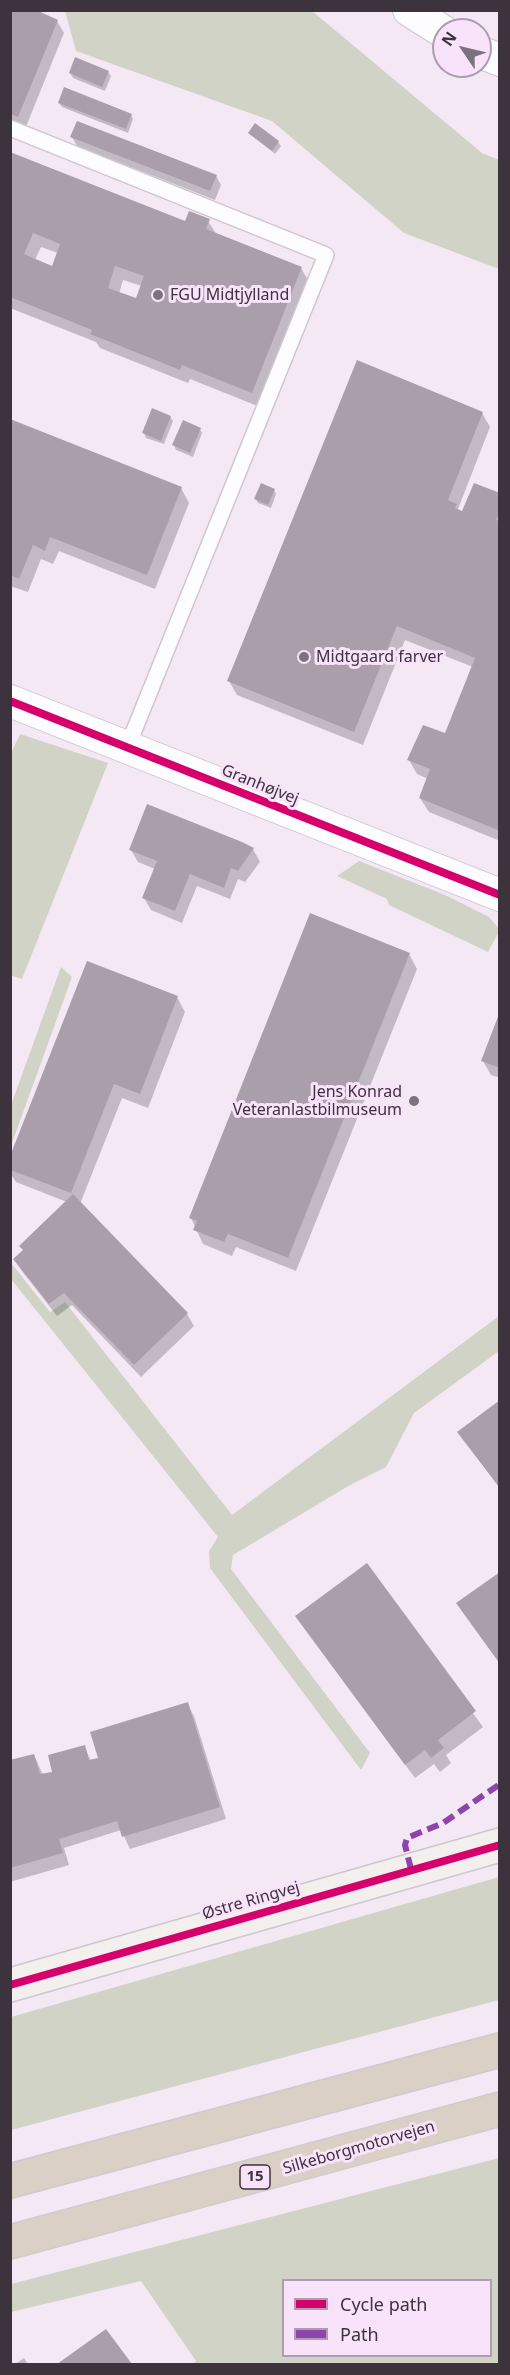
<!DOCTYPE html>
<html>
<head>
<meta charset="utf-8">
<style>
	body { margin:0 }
	#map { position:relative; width:510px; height:2375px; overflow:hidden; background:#f4e8f5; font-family:"Noto Sans",sans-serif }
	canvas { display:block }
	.frame { position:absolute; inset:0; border:12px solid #3c333c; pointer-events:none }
	.legend { position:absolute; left:282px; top:2279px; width:210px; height:78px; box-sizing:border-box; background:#f9e3fa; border:2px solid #ad9dae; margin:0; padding:8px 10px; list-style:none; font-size:18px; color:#3c333c }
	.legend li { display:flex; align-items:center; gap:12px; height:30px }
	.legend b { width:30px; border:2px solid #ad9dae }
	.north { position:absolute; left:432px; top:18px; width:60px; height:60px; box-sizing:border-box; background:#f9e3fa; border:2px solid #ad9dae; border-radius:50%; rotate:305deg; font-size:16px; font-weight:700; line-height:24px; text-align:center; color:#3c333c }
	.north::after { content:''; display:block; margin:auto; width:21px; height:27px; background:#7c727d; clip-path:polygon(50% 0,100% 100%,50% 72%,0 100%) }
</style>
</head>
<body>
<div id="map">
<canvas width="510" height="2375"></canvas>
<div class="frame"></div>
<ul class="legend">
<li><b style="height:8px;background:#d6006c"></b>Cycle path</li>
<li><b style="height:8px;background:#8e44ad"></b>Path</li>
</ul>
<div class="north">N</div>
</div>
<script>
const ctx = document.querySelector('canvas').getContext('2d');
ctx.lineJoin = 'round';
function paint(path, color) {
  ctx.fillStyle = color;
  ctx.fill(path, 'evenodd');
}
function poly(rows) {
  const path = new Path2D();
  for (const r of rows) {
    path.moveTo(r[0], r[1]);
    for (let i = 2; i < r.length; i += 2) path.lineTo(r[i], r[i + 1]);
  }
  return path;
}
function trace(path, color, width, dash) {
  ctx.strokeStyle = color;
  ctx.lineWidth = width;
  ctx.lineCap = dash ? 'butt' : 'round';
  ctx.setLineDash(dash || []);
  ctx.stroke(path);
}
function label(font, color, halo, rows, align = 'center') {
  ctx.font = font + ' "Noto Sans",sans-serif';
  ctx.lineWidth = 6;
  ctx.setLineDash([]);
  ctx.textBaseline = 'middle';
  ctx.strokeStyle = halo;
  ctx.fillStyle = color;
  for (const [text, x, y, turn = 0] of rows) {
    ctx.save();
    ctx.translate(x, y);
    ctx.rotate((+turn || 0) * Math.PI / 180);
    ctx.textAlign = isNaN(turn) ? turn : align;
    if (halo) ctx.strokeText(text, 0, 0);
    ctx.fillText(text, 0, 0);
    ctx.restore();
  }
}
paint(poly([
	[65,11,312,11,482,153,499,160,499,269,404,233,272,121,76,51],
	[20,734,108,763,22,979,10,975,10,755],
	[359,861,445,895,489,917,500,930,488,952,389,905,387,899,337,876],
	[61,967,72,977,11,1146,11,1105],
	[11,1263,50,1312,65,1302,232,1515,499,1316,499,1351,414,1413,386,1467,350,1485,233,1555,231,1569,370,1753,361,1770,210,1568,209,1551,218,1537,11,1279],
	[499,1877,499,2000,11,2130,11,2017],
	[499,2158,499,2364,193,2364,196,2361,141,2281,11,2312,11,2284],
	[284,2280,490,2280,490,2356,284,2356]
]), '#d1d3c6');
paint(poly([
	[10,10,57,21,64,33,25,129,10,123],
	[108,72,111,76,105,91,73,78,70,73],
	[59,103,131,115,133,119,128,133,62,107],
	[250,133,278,142,281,146,275,154],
	[72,137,216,176,221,185,215,200,77,146],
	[10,153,186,223,208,221,217,235,301,268,309,282,260,407,190,379,188,383,100,348,96,342,10,308],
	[41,247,58,253,53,268,35,260],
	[123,280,142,286,137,300,119,294],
	[482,413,490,427,458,509,463,513,500,495,500,841,429,812,420,798,428,779,417,774,409,760,423,726,445,735,473,667,405,640,363,745,237,695,229,681],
	[170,417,173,421,164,444,146,438,144,433],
	[10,421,181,488,189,503,155,589,59,551,53,564,41,559,28,592,10,586],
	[200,429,202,433,193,457,176,450,174,445],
	[274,490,276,494,271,508,258,503,256,499],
	[253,849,260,862,245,882,238,879,230,899,197,886,182,923,151,910,144,898,155,869,138,862,131,850],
	[409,954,417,969,296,1271,236,1247,232,1256,203,1244,191,1218],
	[177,997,185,1012,148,1108,122,1098,80,1204,187,1314,194,1326,141,1377,72,1305,57,1316,22,1271,15,1259,24,1251,21,1247,67,1202,16,1182,10,1173,10,1160],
	[500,1018,500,1078,491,1075,483,1061],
	[500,1402,500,1489,459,1432],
	[366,1566,483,1727,446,1755,451,1763,440,1772,434,1764,415,1778,297,1617],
	[187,1704,194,1716,226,1819,130,1849,121,1830,64,1848,69,1865,10,1882,10,1762,34,1755,43,1775,54,1773,84,1746,91,1761,100,1759],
	[105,2331,131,2364,60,2364],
	[24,2358,28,2364,15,2364]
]), '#0003');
paint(poly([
	[10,10,36,10,58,20,18,117,10,114],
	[75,57,109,71,102,87,69,73],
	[64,87,132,114,126,129,58,103],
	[77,121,217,175,210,191,70,137],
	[255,123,279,141,272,151,248,133],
	[10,152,185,221,189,211,210,219,206,229,302,267,252,393,182,365,180,370,90,334,92,330,10,297],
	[33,233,60,244,52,266,24,254],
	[115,266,144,276,136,298,108,288],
	[357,360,483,412,448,500,457,504,455,508,462,511,474,483,500,493,500,511,496,520,500,521,500,831,419,798,430,769,407,760,423,725,445,733,475,658,397,626,354,732,227,681],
	[152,408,171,416,161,441,142,433],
	[10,419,182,487,147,575,50,537,45,551,33,545,19,579,10,575],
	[183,420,201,428,190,453,172,445],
	[261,483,275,489,268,505,254,499],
	[147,804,242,842,254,848,238,871,231,868,224,888,190,874,175,911,142,898,157,861,129,850],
	[310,913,410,953,288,1258,228,1234,224,1242,193,1230,197,1221,189,1218],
	[87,961,178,996,140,1094,114,1084,71,1193,10,1170,10,1156],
	[499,1014,500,1014,500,1068,481,1061],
	[73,1194,188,1313,134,1365,64,1293,49,1304,13,1259,23,1250,19,1246],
	[500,1400,500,1488,457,1432],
	[367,1563,476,1711,438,1740,444,1748,431,1758,425,1750,405,1765,295,1616],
	[500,1572,500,1664,456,1603],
	[188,1702,220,1807,122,1837,117,1821,59,1839,63,1853,10,1868,10,1760,34,1754,40,1774,52,1772,48,1755,85,1745,89,1760,98,1758,90,1732],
	[106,2329,132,2364,57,2364]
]), '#ab9eab');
const lane = poly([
	[10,128,326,255,127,748]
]);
const street = poly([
	[409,10,444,32],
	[480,52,500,60],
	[10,701,500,895]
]);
const secondary = poly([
	[10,1985,500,1845]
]);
const highway = poly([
	[10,2181,500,2050],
	[10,2242,500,2109]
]);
trace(lane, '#cfc6d0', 18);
trace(street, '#cfc6d0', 34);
trace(secondary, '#cfc6d0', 36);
trace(highway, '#d0cad0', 36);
trace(lane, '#fdfcfe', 15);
trace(street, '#fdfcfe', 32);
trace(secondary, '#f2efed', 33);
trace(highway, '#dad0c6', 33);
trace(poly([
	[411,1869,405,1845,407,1838,443,1823,500,1784]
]), '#8e44ad', 6, [12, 6]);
trace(poly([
	[10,701,500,895],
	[10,1985,500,1845]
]), '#d6006c', 8);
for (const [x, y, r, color] of [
	[158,295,6,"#7c727d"],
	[304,657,6,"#7c727d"],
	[414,1101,6,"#7c727d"]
]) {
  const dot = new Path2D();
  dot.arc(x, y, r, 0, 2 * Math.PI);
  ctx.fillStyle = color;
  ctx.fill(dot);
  trace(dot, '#f9e3fa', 2);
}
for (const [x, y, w] of [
	[255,2177,30]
]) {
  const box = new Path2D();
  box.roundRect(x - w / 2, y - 12, w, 24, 4.5);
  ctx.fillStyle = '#f9e3fa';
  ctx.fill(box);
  trace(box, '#3c333c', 1.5);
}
label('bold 15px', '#3c333c', null, [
	["15",255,2177]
]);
label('16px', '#3c333c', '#f9e3fa', [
	["FGU Midtjylland",170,295],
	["Midtgaard farver",316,657],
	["Jens Konrad",402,1092,"right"],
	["Veteranlastbilmuseum",402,1110,"right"]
], 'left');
label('16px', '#3c333c', '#f9e3fa', [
	["Granhøjvej",260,785,22],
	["Østre Ringvej",251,1901,-16],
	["Silkeborgmotorvejen",359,2148,-16]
]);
</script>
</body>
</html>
